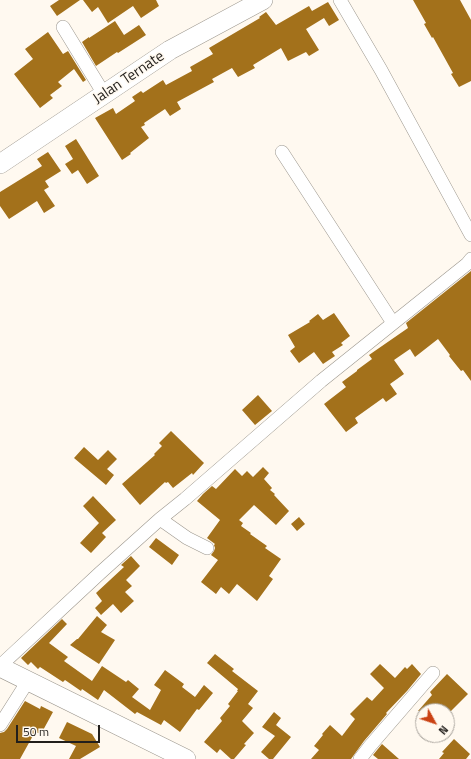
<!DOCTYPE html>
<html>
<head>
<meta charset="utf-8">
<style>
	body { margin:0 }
	#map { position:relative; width:471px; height:759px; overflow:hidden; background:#fff9f0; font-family:"Titillium Web",sans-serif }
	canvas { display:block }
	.north { position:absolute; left:415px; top:703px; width:40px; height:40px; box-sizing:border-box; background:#fff9f0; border:1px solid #a7a29b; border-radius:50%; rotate:130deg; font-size:11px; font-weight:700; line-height:16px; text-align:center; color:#221f1c }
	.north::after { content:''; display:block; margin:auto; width:14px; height:18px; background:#ca4214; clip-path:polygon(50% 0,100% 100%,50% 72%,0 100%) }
	.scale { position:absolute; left:16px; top:725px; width:84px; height:18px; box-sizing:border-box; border:2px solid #221f1c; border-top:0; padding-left:5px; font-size:12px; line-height:14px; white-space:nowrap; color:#221f1c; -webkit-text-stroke:3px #fff9f0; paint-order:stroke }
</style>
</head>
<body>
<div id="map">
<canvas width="471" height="759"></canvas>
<div class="north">N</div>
<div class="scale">50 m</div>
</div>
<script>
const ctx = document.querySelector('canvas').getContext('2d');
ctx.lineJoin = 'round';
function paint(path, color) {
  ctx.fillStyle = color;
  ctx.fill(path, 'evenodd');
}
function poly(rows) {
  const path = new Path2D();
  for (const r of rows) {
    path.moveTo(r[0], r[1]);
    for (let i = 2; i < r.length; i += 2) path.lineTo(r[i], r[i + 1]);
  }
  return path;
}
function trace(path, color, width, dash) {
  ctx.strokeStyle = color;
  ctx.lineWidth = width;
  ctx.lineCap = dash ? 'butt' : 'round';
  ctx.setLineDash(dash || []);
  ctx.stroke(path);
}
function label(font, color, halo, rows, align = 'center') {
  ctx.font = font + ' "Titillium Web",sans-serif';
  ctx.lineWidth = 3;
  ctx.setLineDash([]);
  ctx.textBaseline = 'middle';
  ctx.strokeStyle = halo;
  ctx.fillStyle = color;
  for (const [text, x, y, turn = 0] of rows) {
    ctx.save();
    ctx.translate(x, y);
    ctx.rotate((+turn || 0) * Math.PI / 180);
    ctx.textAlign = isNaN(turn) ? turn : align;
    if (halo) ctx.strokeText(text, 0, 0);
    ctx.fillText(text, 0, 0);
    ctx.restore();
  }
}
paint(poly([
	[59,0,80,0,57,16,50,6],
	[83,0,156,0,159,6,141,18,133,6,108,23,98,7,92,12],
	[413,0,460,0,471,20,471,81,459,87,451,74,453,73,433,37,432,38,424,24,426,23],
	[328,2,339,20,329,26,324,18,306,29,319,50,309,56,306,52,288,61,281,48,253,65,255,68,238,77,232,68,212,79,214,82,177,102,181,109,170,116,165,109,144,123,145,125,141,127,149,138,130,153,131,154,122,160,95,118,113,108,116,114,135,101,132,97,141,91,143,93,163,80,166,85,192,71,190,67,213,54,209,48,260,18,259,17,266,12,276,25,309,6,312,11],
	[115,21,124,35,139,25,146,35,118,53,117,52,96,66,82,42,89,37,89,38],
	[48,32,63,54,68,51,86,80,83,82,74,69,58,82,62,86,50,95,53,98,40,108,14,74,33,59,25,49],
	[76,139,99,176,87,184,78,170,72,174,65,164,73,159,65,146],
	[48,152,61,171,45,181,49,187,44,190,55,206,44,213,37,201,9,219,0,206,0,192,42,166,37,159],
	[471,271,471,381,463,370,461,371,449,356,450,355,438,339,415,357,410,349,394,360,404,374,390,384,397,394,386,402,383,398,355,418,358,423,346,432,324,404,346,387,342,382,357,371,357,370,372,359,369,355,408,328,406,323],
	[334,313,350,336,341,343,343,345,332,352,335,356,323,364,314,352,299,363,290,351,295,347,288,335,310,322,309,321,318,314,323,320],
	[258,395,272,411,255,425,242,410],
	[171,431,204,463,193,475,192,473,173,488,168,482,166,483,165,482,140,505,122,484,155,455,154,454,162,446,159,443],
	[84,447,98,460,108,450,117,459,107,469,114,475,106,485,74,458],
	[263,467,269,473,264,479,272,488,270,490,275,494,274,495,289,511,276,525,254,505,239,520,243,523,241,526,251,533,250,534,267,546,265,548,281,559,269,576,273,579,257,601,237,584,229,594,221,587,216,594,201,582,218,560,211,555,214,551,215,548,214,545,215,544,207,538,220,520,197,501,203,494,212,486,216,489,235,469,242,476,247,471,253,477],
	[93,496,116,520,102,533,106,537,91,553,80,543,99,523,83,506],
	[299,517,305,524,297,531,291,524],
	[156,538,179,555,172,565,149,547],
	[131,556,140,566,126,580,132,586,125,592,134,601,121,613,113,604,101,615,95,608,102,601,96,593,124,567,121,565],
	[97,616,107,625,101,632,115,640,99,664,70,645,77,639,78,639],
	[62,619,67,624,49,643,68,657,64,661,92,681,102,666,126,682,128,680,139,689,132,697,150,710,161,690,154,685,165,670,184,684,182,687,195,697,204,685,213,693,199,710,197,709,180,732,164,720,161,725,137,712,135,714,104,690,98,700,82,689,81,691,65,680,63,682,40,667,38,669,31,662,28,665,21,658],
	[215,654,234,669,232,671,258,691,248,704,253,708,242,721,254,733,244,744,246,745,234,759,231,759,220,749,217,753,204,742,222,721,220,718,230,706,228,704,238,691,237,691,238,689,207,663],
	[380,664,395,678,405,667,407,669,412,664,421,674,407,691,386,713,387,714,364,741,351,759,311,759,319,750,314,746,323,735,322,734,330,725,342,736,355,719,350,714,367,697,372,701,384,688,370,674],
	[447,674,468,694,451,711,418,711,432,695,430,692],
	[25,701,40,709,41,706,53,712,41,734,35,732,20,759,0,759,0,733,4,732,7,729],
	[274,712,281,718,276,725,291,737,273,759,269,759,261,752,275,736,262,727],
	[67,722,92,734,100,747,80,759,69,759,76,746,59,738],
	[454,739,470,754,466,759,439,759,444,753,442,752],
	[382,744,399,759,378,759,373,755]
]), '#a3711b');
const street = poly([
	[340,0,381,70,471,235],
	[63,27,104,94],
	[282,152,393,323],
	[160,519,187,538,207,548],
	[0,666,100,573,160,519,185,499,321,381,467,264,471,259],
	[0,725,28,681],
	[360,759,370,746,433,673]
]);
const secondary = poly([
	[0,164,170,50,263,0],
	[0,667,186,759]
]);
trace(street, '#9c978e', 14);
trace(secondary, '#9c978e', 20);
trace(street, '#fff', 13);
trace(secondary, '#fff', 19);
label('15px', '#221f1c', '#fff9f0', [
	["Jalan Ternate",129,78,-34]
]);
</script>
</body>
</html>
